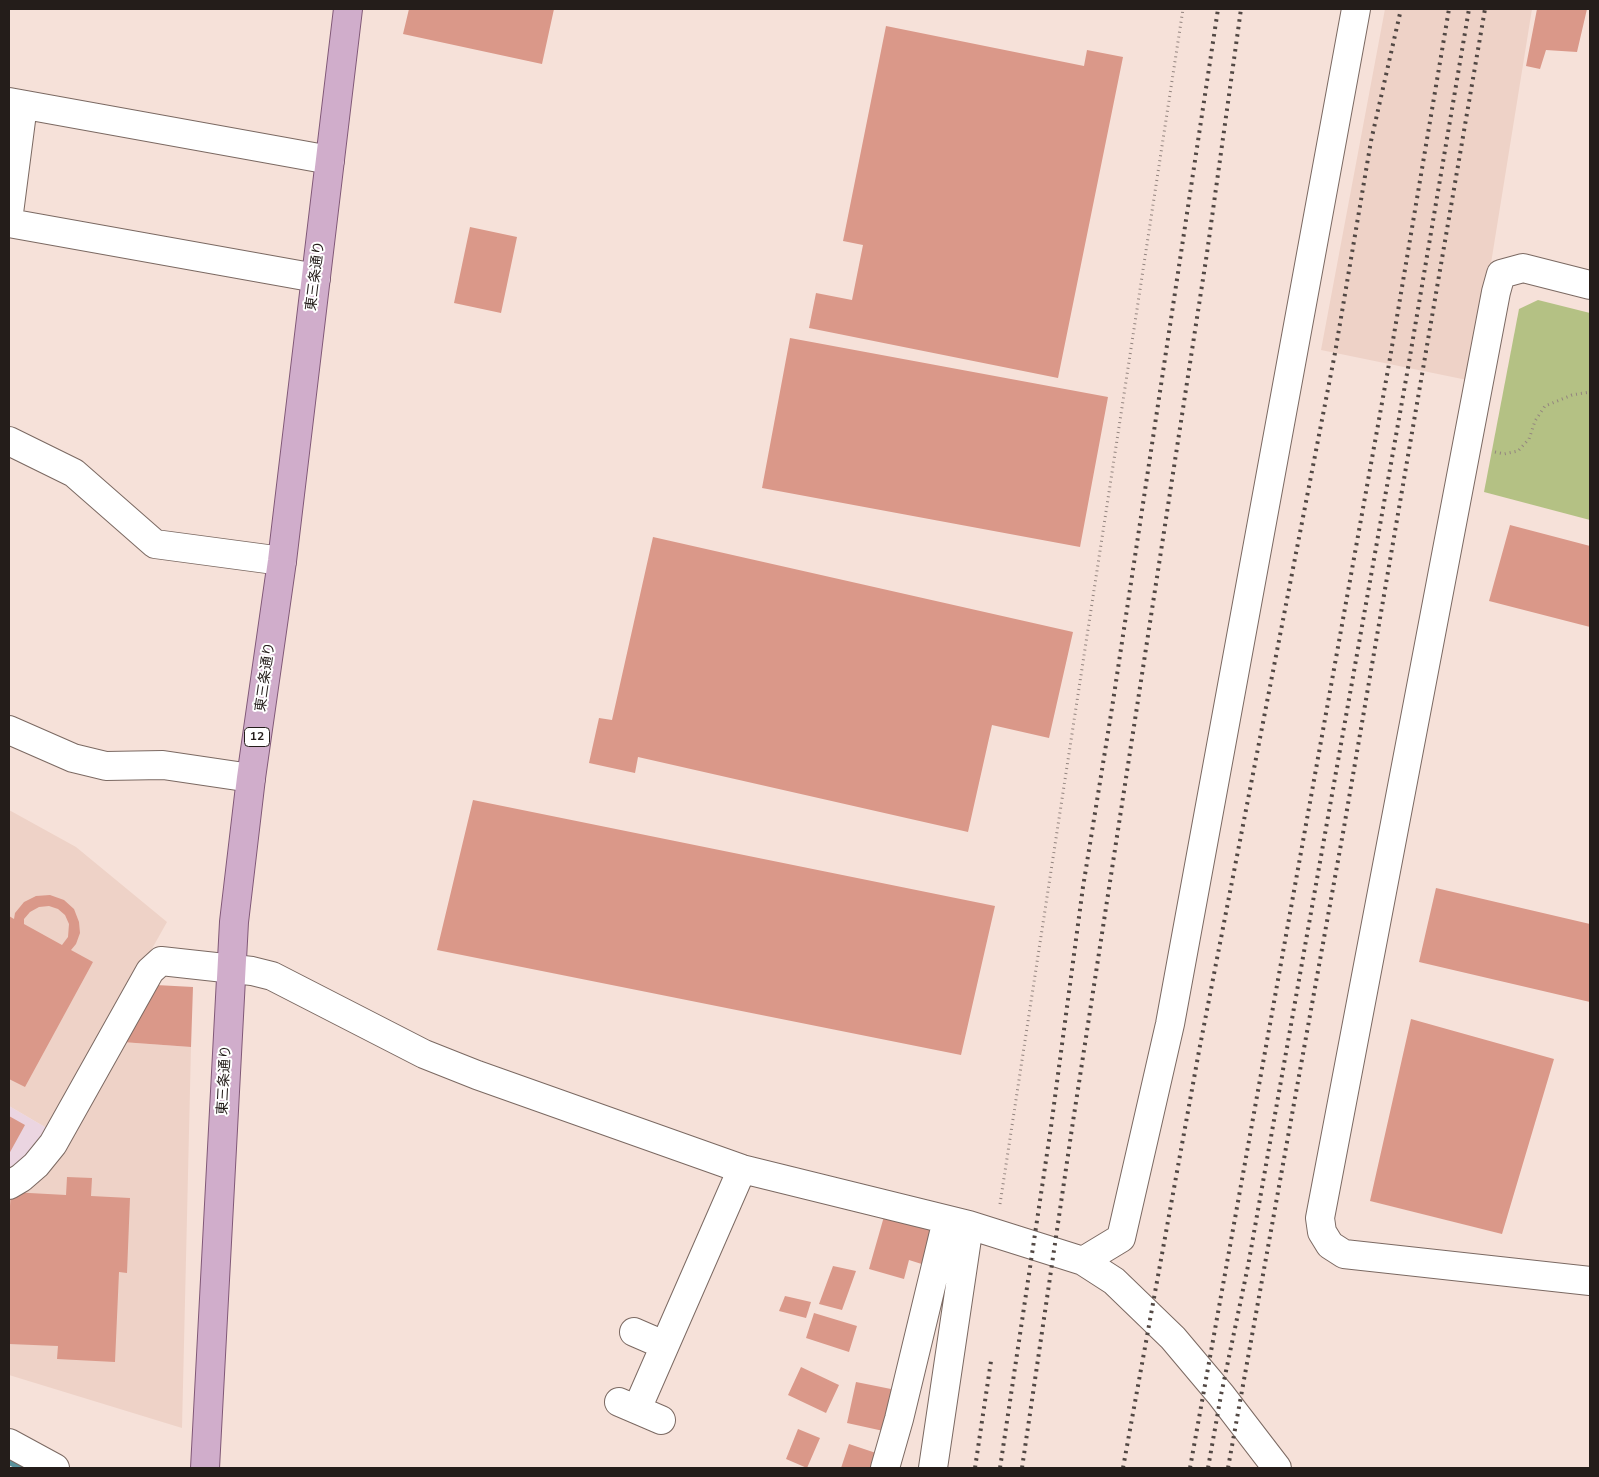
<!DOCTYPE html>
<html>
<head>
<meta charset="utf-8">
<style>
	body { margin:0 }
	#map { position:relative; width:1599px; height:1477px; overflow:hidden; background:#f6e1d9; font-family:"Nunito Sans",sans-serif }
	canvas { display:block }
	.frame { position:absolute; inset:0; border:10px solid #241d1a; pointer-events:none }
</style>
</head>
<body>
<div id="map">
<canvas width="1599" height="1477"></canvas>
<div class="frame"></div>
</div>
<script>
const ctx = document.querySelector('canvas').getContext('2d');
ctx.lineJoin = 'round';
function paint(path, color) {
  ctx.fillStyle = color;
  ctx.fill(path, 'evenodd');
}
function poly(rows) {
  const path = new Path2D();
  for (const r of rows) {
    path.moveTo(r[0], r[1]);
    for (let i = 2; i < r.length; i += 2) path.lineTo(r[i], r[i + 1]);
  }
  return path;
}
function trace(path, color, width, dash) {
  ctx.strokeStyle = color;
  ctx.lineWidth = width;
  ctx.lineCap = dash ? 'butt' : 'round';
  ctx.setLineDash(dash || []);
  ctx.stroke(path);
}
function label(font, color, halo, rows, align = 'center') {
  ctx.font = font + ' "Nunito Sans","Noto Sans JP",sans-serif';
  ctx.lineWidth = 4;
  ctx.setLineDash([]);
  ctx.textBaseline = 'middle';
  ctx.strokeStyle = halo;
  ctx.fillStyle = color;
  for (const [text, x, y, turn = 0] of rows) {
    ctx.save();
    ctx.translate(x, y);
    ctx.rotate((+turn || 0) * Math.PI / 180);
    ctx.textAlign = isNaN(turn) ? turn : align;
    if (halo) ctx.strokeText(text, 0, 0);
    ctx.fillText(text, 0, 0);
    ctx.restore();
  }
}
paint(poly([
	[1385,9,1532,9,1472,381,1321,350],
	[9,810,76,847,167,922,50,1130,9,1106],
	[122,1042,191,1047,182,1428,9,1375,9,1192]
]), '#eed2c7');
paint(poly([
	[9,1106,50,1130,9,1177]
]), '#ebd5e1');
paint(poly([
	[1538,300,1590,313,1590,520,1484,492,1519,309]
]), '#b4c184');
trace(poly([
	[9,1460,24,1468]
]), '#5b929c', 9);
paint(poly([
	[409,9,554,9,542,64,403,34],
	[1537,9,1587,9,1577,52,1546,50,1540,69,1526,66],
	[886,26,1084,66,1087,50,1123,57,1058,378,809,328,816,293,852,300,863,245,843,241],
	[470,227,517,237,501,313,454,303],
	[790,338,1108,397,1080,547,762,488],
	[1510,525,1590,546,1590,627,1489,601],
	[653,537,1073,632,1049,738,992,725,968,832,638,757,635,773,589,763,599,718,612,720],
	[473,800,995,906,961,1055,437,950],
	[1436,888,1590,924,1590,1002,1419,962],
	[50,895,64,900,74,909,79,922,80,933,76,944,71,950,93,962,25,1087,9,1079,9,916,14,919,15,913,24,902,36,896],
	[49,906,58,909,65,915,69,924,68,937,62,945,24,924,24,919,30,912,39,907],
	[156,985,193,987,191,1047,122,1042],
	[1411,1019,1554,1059,1502,1234,1370,1201],
	[9,1116,25,1125,9,1154],
	[67,1177,92,1178,91,1196,130,1198,127,1273,119,1272,115,1362,57,1359,58,1346,9,1344,9,1206,10,1206,11,1192,66,1195],
	[885,1213,939,1229,928,1266,909,1260,904,1279,869,1269],
	[833,1266,856,1271,842,1310,819,1304],
	[785,1296,811,1302,806,1318,779,1311],
	[814,1313,857,1326,849,1352,806,1338],
	[801,1367,839,1385,826,1413,788,1395],
	[856,1382,896,1390,888,1432,847,1423],
	[798,1429,820,1438,807,1468,786,1459],
	[849,1444,882,1455,877,1468,841,1468]
]), '#da9889');
const minor = poly([
	[9,102,330,160],
	[9,213,23,105],
	[9,223,316,278],
	[1590,285,1523,268,1501,274,1496,292,1320,1218,1322,1232,1330,1245,1344,1254,1590,1281],
	[9,441,74,473,155,544,282,561],
	[9,730,73,758,106,766,163,765,251,778],
	[9,1185,21,1178,36,1165,53,1144,150,971,161,961,252,971,272,976,424,1054,477,1075,742,1169,969,1225,1083,1261,1114,1281,1173,1338,1221,1395,1277,1468],
	[1083,1261,1121,1238,1170,1024,1356,9],
	[634,1332,664,1345],
	[619,1402,661,1420],
	[637,1409,742,1169],
	[9,1443,55,1468],
	[885,1468,899,1419,947,1220],
	[933,1468,969,1225]
]);
const major = poly([
	[205,1468,234,922,251,778,282,561,348,9]
]);
trace(minor, '#7b6962', 30);
trace(major, '#805877', 30);
trace(poly([
	[1495,452,1504,454,1518,451,1529,439,1535,421,1545,406,1572,395,1590,392],
	[1000,1204,1183,9]
]), '#93847f', 3, [1, 4]);
trace(minor, '#fff', 28);
trace(major, '#d0adcb', 28);
trace(poly([
	[975,1468,991,1361],
	[1000,1468,1051,1127,1083,887,1112,708,1218,9],
	[1022,1468,1072,1128,1207,253,1241,9],
	[1123,1468,1199,1051,1335,353,1371,141,1401,9],
	[1190,1468,1389,364,1449,9],
	[1208,1468,1221,1395,1248,1266,1408,368,1469,9],
	[1228,1468,1343,833,1485,9]
]), '#524844', 4, [2.5, 5]);
for (const [x, y, w] of [
	[257,737,25]
]) {
  const box = new Path2D();
  box.roundRect(x - w / 2, y - 9.5, w, 19, 4);
  ctx.fillStyle = '#fff';
  ctx.fill(box);
  trace(box, '#241d1a', 1);
}
label('bold 12px', '#241d1a', null, [
	["12",257,737]
]);
label('14px', '#241d1a', '#fff', [
	["東三条通り",316,276,-83],
	["東三条通り",266,677,-82],
	["東三条通り",225,1080,-87]
]);
</script>
</body>
</html>
